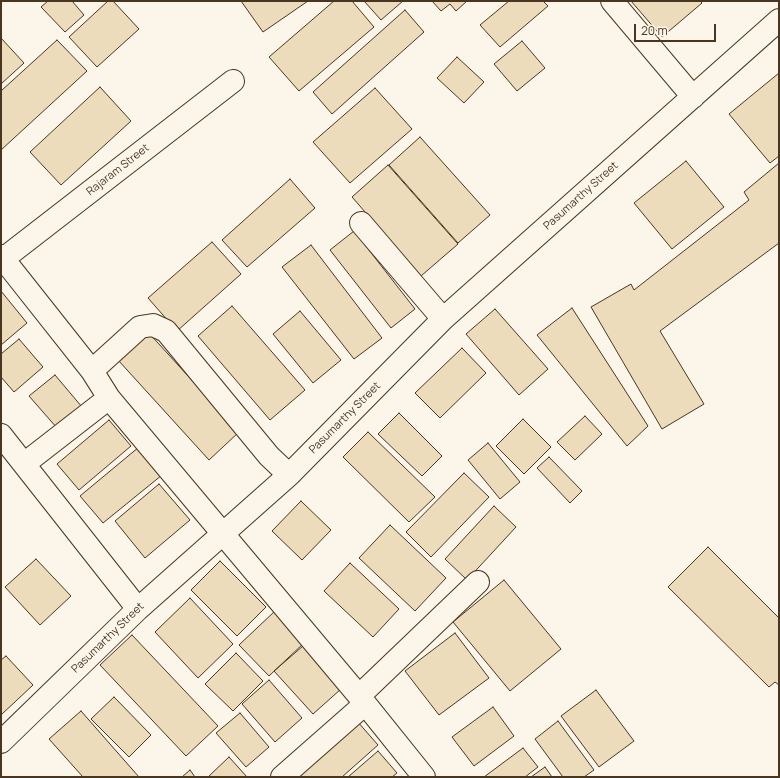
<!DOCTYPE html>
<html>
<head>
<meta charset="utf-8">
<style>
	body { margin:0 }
	#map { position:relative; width:780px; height:778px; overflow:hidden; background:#fbf6e9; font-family:Manrope,sans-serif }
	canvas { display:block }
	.frame { position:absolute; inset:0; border:2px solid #4a3520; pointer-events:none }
	.scale { position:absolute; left:634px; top:24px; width:82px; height:18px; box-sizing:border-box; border:2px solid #4a3520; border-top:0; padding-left:5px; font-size:12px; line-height:14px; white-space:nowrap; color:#4a3520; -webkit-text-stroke:3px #fbf6e9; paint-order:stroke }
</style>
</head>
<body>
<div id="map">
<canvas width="780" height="778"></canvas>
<div class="frame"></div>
<div class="scale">20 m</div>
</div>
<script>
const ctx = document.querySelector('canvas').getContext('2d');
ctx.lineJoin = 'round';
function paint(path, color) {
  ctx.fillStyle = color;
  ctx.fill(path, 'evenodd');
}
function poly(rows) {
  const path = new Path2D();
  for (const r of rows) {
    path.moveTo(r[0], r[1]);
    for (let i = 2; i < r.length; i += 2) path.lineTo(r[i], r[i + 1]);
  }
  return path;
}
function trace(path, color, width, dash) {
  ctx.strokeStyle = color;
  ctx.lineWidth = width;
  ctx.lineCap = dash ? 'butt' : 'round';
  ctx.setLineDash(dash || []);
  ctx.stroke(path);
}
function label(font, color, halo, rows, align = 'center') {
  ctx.font = font + ' Manrope,sans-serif';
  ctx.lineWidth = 3;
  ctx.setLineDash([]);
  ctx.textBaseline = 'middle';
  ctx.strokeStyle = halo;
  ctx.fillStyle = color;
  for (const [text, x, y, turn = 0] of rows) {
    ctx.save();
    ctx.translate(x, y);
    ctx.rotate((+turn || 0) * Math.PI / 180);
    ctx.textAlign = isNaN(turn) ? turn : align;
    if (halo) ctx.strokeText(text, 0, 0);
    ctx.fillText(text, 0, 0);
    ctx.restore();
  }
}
const building = poly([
	[48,1,72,1,84,15,65,32,41,7,48,1],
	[108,1,113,1,139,29,97,67,69,37,108,1],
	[241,1,308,1,263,32,241,1],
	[334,1,352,1,374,27,299,91,269,57,334,1],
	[364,1,403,1,381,20,364,1],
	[432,1,467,1,456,11,450,4,441,11,432,1],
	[509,1,543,1,548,6,500,47,480,25,509,1],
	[631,1,700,1,702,3,662,37,631,1],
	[405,10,424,32,332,114,313,92,405,10],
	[1,38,24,63,1,84,1,38],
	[57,40,87,71,1,150,1,91,57,40],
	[522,41,545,68,517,91,494,64,522,41],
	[457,57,484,82,464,103,437,78,457,57],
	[779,73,779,156,770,163,729,114,779,73],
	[100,87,131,121,61,185,30,152,100,87],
	[375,88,412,129,350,183,313,142,375,88],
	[420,137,490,215,458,243,389,165,420,137],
	[686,161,724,207,672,249,634,203,686,161],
	[779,163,779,243,660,331,704,404,662,429,591,307,631,284,634,290,749,200,744,192,779,163],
	[388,165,458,244,421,276,352,197,388,165],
	[290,179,315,208,247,267,222,240,290,179],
	[354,231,415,309,391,328,330,250,354,231],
	[212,242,241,274,177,331,148,298,212,242],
	[311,245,382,338,354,359,282,267,311,245],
	[1,291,27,323,1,345,1,291],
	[232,306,305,390,270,420,198,336,232,306],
	[572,308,648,426,627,446,537,335,572,308],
	[495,309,548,369,519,395,466,334,495,309],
	[300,311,341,360,313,383,273,334,300,311],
	[148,332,239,432,209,460,118,360,148,332],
	[19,339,43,367,14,392,1,377,1,354,19,339],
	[462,348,486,373,440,418,415,393,462,348],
	[55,375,82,407,57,428,29,396,55,375],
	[399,413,442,456,422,476,378,434,399,413],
	[585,416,602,434,575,460,557,442,585,416],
	[523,419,551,447,524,474,496,446,523,419],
	[109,420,131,446,79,490,57,464,109,420],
	[368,432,435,497,409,522,343,457,368,432],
	[488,443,520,482,500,499,468,460,488,443],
	[139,447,162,475,103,523,80,496,139,447],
	[549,457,582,491,570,503,537,468,549,457],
	[464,473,489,497,431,557,406,532,464,473],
	[159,484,190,520,145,558,115,521,159,484],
	[301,501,331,530,302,560,272,531,301,501],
	[494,506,516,527,467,580,445,559,494,506],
	[390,525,446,578,415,611,359,558,390,525],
	[708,547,779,618,779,685,775,682,769,687,668,587,708,547],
	[36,559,71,596,40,625,5,587,36,559],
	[220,561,266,607,237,636,191,590,220,561],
	[350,563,399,609,373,637,324,591,350,563],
	[504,580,561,649,510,691,453,622,504,580],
	[190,598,233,644,198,678,155,632,190,598],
	[275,611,305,642,269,676,239,645,275,611],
	[455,633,489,678,439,715,405,671,455,633],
	[132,635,218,726,186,756,100,665,132,635],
	[303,646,341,689,313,714,274,671,303,646],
	[236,653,263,681,233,711,205,684,236,653],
	[6,656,33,685,1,715,1,660,6,656],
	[269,680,302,718,275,742,242,704,269,680],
	[596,690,634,741,599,767,561,716,596,690],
	[114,697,151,735,129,757,91,719,114,697],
	[493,707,514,736,474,766,452,737,493,707],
	[81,711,139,777,83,777,49,739,81,711],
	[240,713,269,747,246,767,216,733,240,713],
	[357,721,378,745,342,777,299,777,297,774,357,721],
	[558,721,594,770,584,777,563,777,535,739,558,721],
	[523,748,538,767,525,777,484,777,523,748],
	[378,751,397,773,392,777,348,777,378,751],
	[229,757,247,777,208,777,229,757],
	[545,767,552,777,531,777,545,767],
	[190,770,195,777,182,777,190,770]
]);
paint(building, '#ecdcbc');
trace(building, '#4a3520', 1);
const minor = poly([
	[612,1,693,97],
	[361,223,443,319],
	[1,256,92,371,109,398,359,696,424,777],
	[3,259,233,81],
	[92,371,96,367,140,327,153,325,166,331,269,456,289,475],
	[1,435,138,609],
	[24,464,109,398],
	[359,696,478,582],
	[1,742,138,609,289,475,443,319,779,20],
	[282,777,365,704]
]);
trace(minor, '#4a3520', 24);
trace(minor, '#fbf6e9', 22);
label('11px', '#4a3520', '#fbf6e9', [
	["Rajaram Street",118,170,-38],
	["Pasumarthy Street",581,196,-42],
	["Pasumarthy Street",345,418,-45],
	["Pasumarthy Street",108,638,-44]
]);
</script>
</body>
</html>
